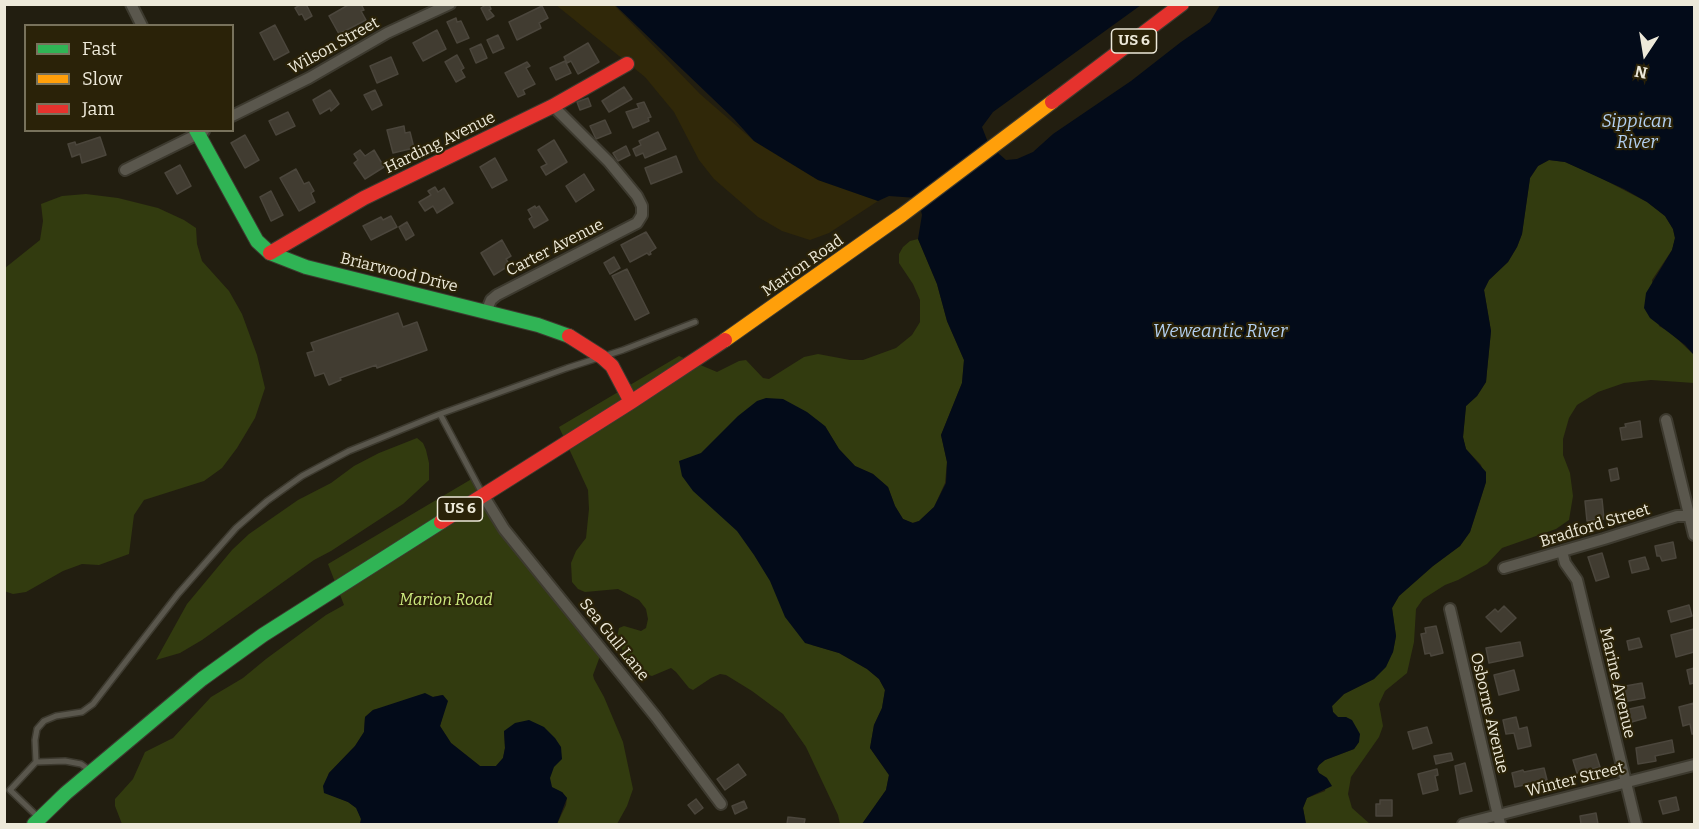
<!DOCTYPE html>
<html>
<head>
<meta charset="utf-8">
<style>
	body { margin:0 }
	#map { position:relative; width:1699px; height:829px; overflow:hidden; background:#221e10; font-family:Bitter,serif }
	canvas { display:block }
	.frame { position:absolute; inset:0; border:6px solid #ede9d9; pointer-events:none }
	.legend { position:absolute; left:24px; top:24px; width:210px; height:108px; box-sizing:border-box; background:#2a2208; border:2px solid #78725c; margin:0; padding:8px 10px; list-style:none; font-size:18px; color:#ede9d9 }
	.legend li { display:flex; align-items:center; gap:12px; height:30px }
	.legend b { width:30px; border:2px solid #78725c }
	.north { position:absolute; left:1615px; top:24px; width:60px; height:60px; -webkit-text-stroke:4px #2a2208; paint-order:stroke; rotate:192deg; font-size:16px; font-weight:700; line-height:24px; text-align:center; color:#ede9d9 }
	.north::after { content:''; display:block; margin:auto; width:21px; height:27px; background:#ede9d9; clip-path:polygon(50% 0,100% 100%,50% 72%,0 100%) }
</style>
</head>
<body>
<div id="map">
<canvas width="1699" height="829"></canvas>
<div class="frame"></div>
<ul class="legend">
<li><b style="height:8px;background:#30b455"></b>Fast</li>
<li><b style="height:8px;background:#ff9f0a"></b>Slow</li>
<li><b style="height:8px;background:#e5322d"></b>Jam</li>
</ul>
<div class="north">N</div>
</div>
<script>
const ctx = document.querySelector('canvas').getContext('2d');
ctx.lineJoin = 'round';
function paint(path, color) {
  ctx.fillStyle = color;
  ctx.fill(path, 'evenodd');
}
function poly(rows) {
  const path = new Path2D();
  for (const r of rows) {
    path.moveTo(r[0], r[1]);
    for (let i = 2; i < r.length; i += 2) path.lineTo(r[i], r[i + 1]);
  }
  return path;
}
function trace(path, color, width, dash) {
  ctx.strokeStyle = color;
  ctx.lineWidth = width;
  ctx.lineCap = dash ? 'butt' : 'round';
  ctx.setLineDash(dash || []);
  ctx.stroke(path);
}
function label(font, color, halo, rows, align = 'center') {
  ctx.font = font + ' Bitter,serif';
  ctx.lineWidth = 4.5;
  ctx.setLineDash([]);
  ctx.textBaseline = 'middle';
  ctx.strokeStyle = halo;
  ctx.fillStyle = color;
  for (const [text, x, y, turn = 0] of rows) {
    ctx.save();
    ctx.translate(x, y);
    ctx.rotate((+turn || 0) * Math.PI / 180);
    ctx.textAlign = isNaN(turn) ? turn : align;
    if (halo) ctx.strokeText(text, 0, 0);
    ctx.fillText(text, 0, 0);
    ctx.restore();
  }
}
paint(poly([
	[1549,160,1565,162,1595,175,1647,202,1665,216,1673,229,1675,238,1672,250,1652,280,1659,326,1671,333,1694,355,1694,383,1651,380,1624,383,1598,392,1577,405,1569,418,1563,439,1563,455,1570,473,1573,496,1569,520,1556,529,1502,548,1487,564,1458,580,1445,585,1423,599,1416,609,1414,642,1407,673,1385,691,1379,704,1383,726,1379,737,1351,777,1348,794,1352,808,1370,824,1306,824,1303,808,1307,798,1325,791,1327,778,1319,773,1317,768,1319,765,1325,760,1354,749,1359,742,1346,717,1338,717,1333,712,1332,706,1344,694,1374,679,1393,652,1396,636,1392,608,1399,596,1433,566,1460,546,1470,532,1486,482,1481,465,1466,449,1463,437,1466,406,1477,396,1486,382,1487,371,1491,331,1484,290,1489,280,1508,262,1517,247,1522,234,1530,178,1538,166],
	[86,194,118,198,158,208,184,220,196,228,197,244,202,261,229,291,242,314,257,355,265,388,255,418,237,448,222,468,204,481,144,500,134,515,129,554,99,565,82,564,63,571,26,592,13,594,4,591,5,268,40,240,43,221,41,204,62,196],
	[918,239,937,284,947,321,964,360,962,383,941,435,947,462,945,483,934,507,919,521,912,523,903,519,895,506,888,487,873,474,855,466,839,449,825,426,812,645,839,653,867,669,879,679,885,690,882,708,874,725,870,748,889,775,886,790,862,824,840,824,838,815,806,747,783,714,752,691,726,675,720,674,711,678,693,690,689,688,676,672,671,668,652,676,642,673,626,659,617,637,619,628,624,626,641,631,646,628,648,619,646,609,639,600,618,589,585,592,578,589,572,582,571,563,576,551,586,538,589,509,588,490,559,427,679,356,717,372,739,361,746,360,763,378,769,379,804,357,818,354,850,360,863,360,896,348,912,335,920,322,920,300,913,284,899,263,899,254,903,247,910,241],
	[417,438,423,443,426,450,429,463,429,480,403,504,331,551,314,560,202,640,180,653,156,660,187,604,232,550,249,534,298,500,331,483,354,466,379,453],
	[475,477,500,511,522,548,557,596,576,627,580,626,603,648,593,675,594,679,604,697,623,742,633,789,627,806,617,824,557,824,566,805,567,798,562,792,550,824,504,731,505,748,503,758,496,766,480,766,451,743,440,726,443,714,442,695,373,710,365,717,364,732,355,746,329,773,324,792,348,802,357,808,361,819,360,824,122,824,115,806,115,799,133,779,145,752,173,738,211,697,243,678,266,659,326,615,344,605,328,564]
]), '#323b0f');
paint(poly([
	[556,5,614,5,700,94,754,141,818,180,878,201,829,233,810,240,782,231,758,217,714,179,699,160,674,112,645,77]
]), '#302809');
paint(poly([
	[615,5,1141,5,993,112,982,127,989,145,1006,160,1017,159,1033,152,1053,134,1131,81,1181,42,1210,22,1220,5,1694,5,1694,355,1685,345,1650,318,1644,308,1646,293,1672,250,1675,238,1673,229,1665,216,1647,202,1624,189,1565,162,1549,160,1538,166,1530,178,1522,234,1517,247,1508,262,1489,280,1484,290,1491,331,1487,371,1486,382,1477,396,1466,406,1463,437,1466,449,1486,472,1486,482,1470,532,1460,546,1433,566,1399,596,1392,608,1396,636,1393,652,1386,667,1374,679,1344,694,1332,706,1333,712,1338,717,1346,717,1352,720,1360,734,1359,742,1354,749,1325,760,1319,765,1317,769,1319,773,1327,778,1332,786,1307,798,1303,808,1306,824,862,824,886,790,889,775,870,748,874,725,882,708,885,690,879,679,867,669,839,653,805,643,785,617,770,581,754,555,737,531,693,491,682,476,679,461,701,453,738,416,757,401,766,398,783,399,807,412,825,426,839,449,855,466,873,474,888,487,895,506,903,519,913,523,919,521,934,507,946,483,947,462,941,435,962,383,964,360,947,321,937,284,918,239,922,215,919,202,917,198,889,196,878,201,818,180,754,141,734,119],
	[425,693,433,697,443,695,448,701,440,726,451,743,480,766,496,766,503,758,505,748,504,731,515,723,529,720,544,727,555,738,561,747,562,759,554,767,550,778,552,787,562,792,567,798,557,824,360,824,361,819,356,808,348,802,324,793,323,786,329,773,355,746,364,732,365,717,373,710]
]), '#030b19');
const building = poly([
	[302,4,306,4,312,16,305,20,302,14,299,15,295,8,302,4],
	[350,4,361,4,364,10,361,11,366,20,339,34,329,16,350,4],
	[487,4,489,4,491,9,489,10,494,16,487,20,481,8,487,4],
	[542,6,548,18,539,23,541,28,517,40,509,22,542,6],
	[456,18,457,22,461,21,469,38,457,43,447,22,456,18],
	[275,25,289,52,274,60,260,33,275,25],
	[437,30,446,49,423,61,413,43,437,30],
	[498,35,504,48,493,53,487,40,498,35],
	[588,43,599,62,578,74,571,61,567,63,564,57,588,43],
	[481,44,487,58,476,63,470,49,481,44],
	[457,55,464,68,461,70,465,77,456,82,445,62,457,55],
	[391,57,398,74,377,83,370,66,391,57],
	[565,61,571,73,556,80,550,68,565,61],
	[527,62,530,66,526,68,535,84,523,90,525,94,518,97,505,73,527,62],
	[624,87,632,99,609,112,602,101,624,87],
	[330,90,339,104,331,111,330,108,320,114,313,100,330,90],
	[375,90,382,105,372,110,364,95,375,90],
	[588,98,591,106,580,110,577,102,588,98],
	[644,102,651,117,648,118,649,121,633,128,626,112,639,108,637,104,644,102],
	[288,112,295,126,276,135,269,121,288,112],
	[605,120,611,133,596,139,590,126,605,120],
	[404,126,405,133,410,132,414,148,393,153,387,130,404,126],
	[658,132,666,149,645,158,643,153,636,156,633,149,641,145,639,141,658,132],
	[245,135,259,160,245,168,231,143,245,135],
	[100,137,106,155,82,163,80,154,72,157,68,144,75,142,76,145,100,137],
	[554,140,567,162,546,175,541,167,547,164,538,150,554,140],
	[626,146,630,155,618,161,613,153,626,146],
	[360,150,365,156,374,150,384,167,365,179,354,163,358,160,354,154,360,150],
	[676,156,682,172,651,184,645,168,676,156],
	[495,158,507,180,492,188,480,167,495,158],
	[180,165,191,186,177,194,165,173,180,165],
	[296,169,304,184,309,182,314,191,311,193,315,202,299,211,280,178,296,169],
	[584,174,594,190,576,202,566,186,584,174],
	[435,187,438,192,444,188,453,203,437,213,433,206,425,211,419,202,431,195,428,191,435,187],
	[271,191,283,215,271,221,260,197,271,191],
	[535,206,536,208,539,206,548,220,534,228,529,219,532,217,528,210,535,206],
	[391,216,397,227,371,240,363,226,381,217,383,220,391,216],
	[407,222,414,235,406,240,399,227,407,222],
	[646,232,656,248,650,252,651,254,649,255,647,253,630,262,621,245,646,232],
	[502,240,511,256,506,259,510,265,494,275,481,253,502,240],
	[614,257,620,268,610,274,604,263,614,257],
	[627,269,649,313,635,320,612,276,627,269],
	[398,313,403,327,417,322,427,350,377,368,376,365,340,378,341,380,329,385,324,373,315,376,307,353,314,351,311,343,398,313],
	[1640,421,1642,437,1622,440,1620,428,1626,427,1625,424,1640,421],
	[1617,468,1619,479,1611,481,1609,470,1617,468],
	[1602,499,1604,519,1587,521,1585,501,1602,499],
	[1673,542,1676,558,1662,561,1660,556,1657,556,1655,546,1673,542],
	[1602,553,1609,577,1596,581,1588,557,1602,553],
	[1645,557,1649,569,1632,573,1629,561,1645,557],
	[1689,605,1692,616,1671,622,1668,611,1689,605],
	[1504,606,1516,618,1501,632,1486,617,1495,609,1498,612,1504,606],
	[1436,626,1443,653,1431,656,1430,653,1425,654,1421,634,1426,633,1425,628,1436,626],
	[1694,629,1694,652,1676,657,1671,635,1694,629],
	[1639,638,1642,647,1629,650,1627,641,1639,638],
	[1520,642,1523,656,1489,663,1486,648,1520,642],
	[1694,668,1694,683,1690,684,1687,670,1694,668],
	[1514,670,1519,690,1499,695,1494,675,1514,670],
	[1642,683,1645,698,1623,702,1620,687,1642,683],
	[1694,703,1694,734,1692,734,1690,724,1683,726,1679,707,1694,703],
	[1643,706,1646,718,1628,723,1625,710,1643,706],
	[1516,717,1519,729,1527,727,1531,746,1518,749,1514,733,1506,734,1503,720,1516,717],
	[1427,727,1432,743,1413,749,1408,732,1427,727],
	[1672,740,1674,752,1655,756,1656,761,1638,764,1636,748,1672,740],
	[1451,753,1453,760,1436,764,1434,756,1451,753],
	[1596,754,1600,767,1577,773,1573,760,1596,754],
	[1465,763,1472,791,1460,794,1455,766,1465,763],
	[738,764,746,775,725,790,717,779,738,764],
	[1544,768,1547,780,1515,787,1512,773,1523,770,1524,772,1544,768],
	[1437,769,1438,775,1435,776,1438,790,1423,794,1418,774,1437,769],
	[1676,797,1679,810,1663,814,1659,801,1676,797],
	[696,799,703,808,695,814,688,805,696,799],
	[1380,800,1392,800,1392,816,1376,816,1376,804,1380,804,1380,800],
	[744,801,747,808,735,814,732,806,744,801],
	[1596,813,1598,824,1581,824,1580,816,1596,813],
	[788,817,805,819,804,824,787,824,788,817]
]);
paint(building, '#413c31');
trace(building, '#4b463c', 1.5);
const lane = poly([
	[482,493,440,414,567,368,623,350,695,322],
	[36,762,10,790,38,817],
	[88,769,81,764,65,761,36,762,35,740,37,729,44,721,56,716,82,712,93,704,178,594,236,528,267,501,302,476,349,451,440,414]
]);
const street = poly([
	[131,4,142,26],
	[232,116,309,78,387,33,450,4],
	[125,170,204,131],
	[486,312,491,300,497,295,637,223,642,215,642,206,637,196,609,162,553,106],
	[1666,420,1694,535],
	[483,495,504,529,656,717,721,804],
	[1562,551,1565,563,1577,580,1636,824],
	[1504,568,1604,539,1677,516,1694,516],
	[1450,609,1500,824],
	[1463,824,1694,765]
]);
const fast = poly([
	[196,130,257,241,270,253,306,267,538,325,569,336],
	[34,824,66,793,202,679,263,635,441,522]
]);
const slow = poly([
	[725,340,902,215,1052,102]
]);
const jam = poly([
	[1052,102,1182,4],
	[270,253,364,198,553,106,627,64],
	[569,336,602,357,612,366,631,402],
	[441,522,631,402,725,340]
]);
trace(lane, '#3d3a2f', 8);
trace(street, '#3d3a2f', 14);
trace(fast, '#3d3a2f', 16);
trace(slow, '#3d3a2f', 16);
trace(jam, '#3d3a2f', 16);
trace(lane, '#5a574d', 5);
trace(street, '#5a574d', 10);
trace(fast, '#30b455', 14);
trace(slow, '#ff9f0a', 14);
trace(jam, '#e5322d', 14);
for (const [x, y, w] of [
	[1134,41,45],
	[460,509,45]
]) {
  const box = new Path2D();
  box.roundRect(x - w / 2, y - 12, w, 24, 4.5);
  ctx.fillStyle = '#2a2208';
  ctx.fill(box);
  trace(box, '#ede9d9', 1.5);
}
label('bold 15px', '#ede9d9', null, [
	["US 6",1134,41],
	["US 6",460,509]
]);
label('16px', '#ede9d9', '#2a2208', [
	["Wilson Street",334,46,-29],
	["Harding Avenue",440,143,-26],
	["Carter Avenue",555,248,-27],
	["Marion Road",803,266,-35],
	["Briarwood Drive",399,273,14],
	["Bradford Street",1595,526,-17],
	["Sea Gull Lane",614,640,51],
	["Marine Avenue",1617,683,77],
	["Osborne Avenue",1489,713,77],
	["Winter Street",1575,780,-14]
]);
label('italic 16px', '#cdea7f', '#2a2208', [
	["Marion Road",446,601]
]);
label('italic 18px', '#b3d0f1', '#2a2208', [
	["Sippican",1637,122],
	["River",1637,143],
	["Weweantic River",1220,332]
]);
</script>
</body>
</html>
